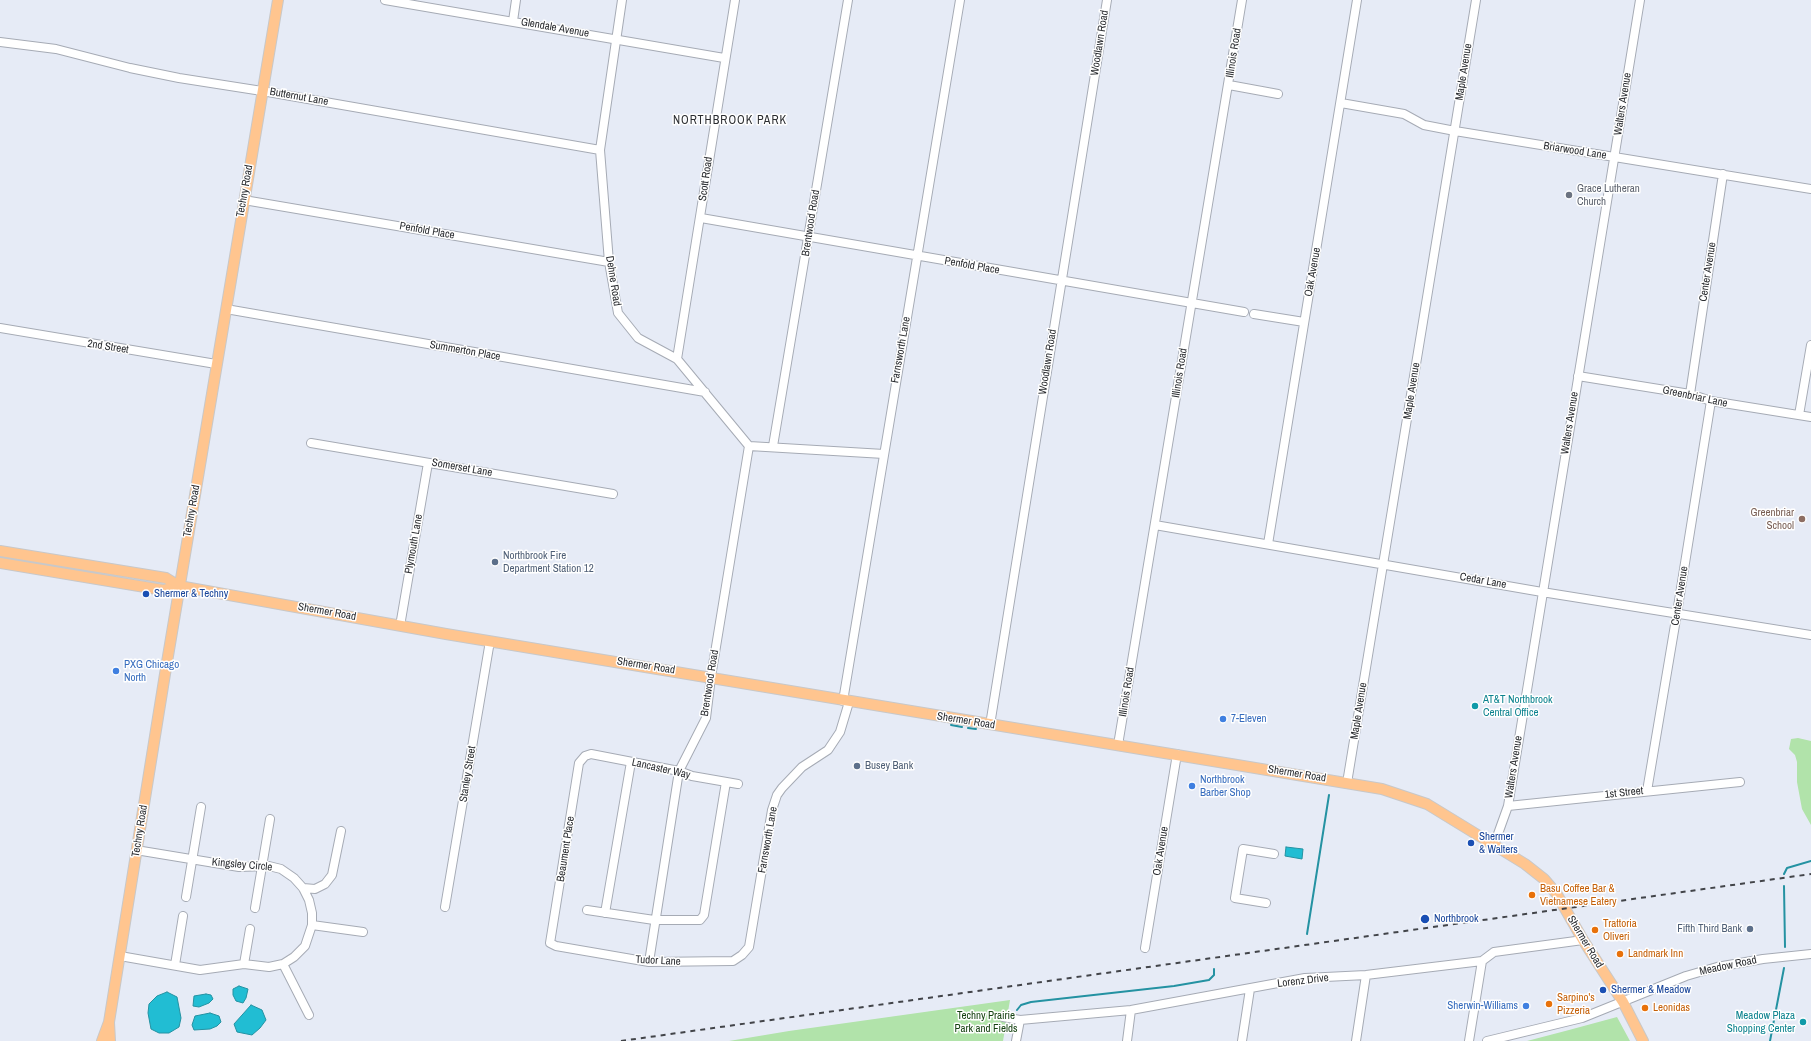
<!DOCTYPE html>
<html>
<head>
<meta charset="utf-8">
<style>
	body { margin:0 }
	canvas { display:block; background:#e6ebf6 }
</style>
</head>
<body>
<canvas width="1811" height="1041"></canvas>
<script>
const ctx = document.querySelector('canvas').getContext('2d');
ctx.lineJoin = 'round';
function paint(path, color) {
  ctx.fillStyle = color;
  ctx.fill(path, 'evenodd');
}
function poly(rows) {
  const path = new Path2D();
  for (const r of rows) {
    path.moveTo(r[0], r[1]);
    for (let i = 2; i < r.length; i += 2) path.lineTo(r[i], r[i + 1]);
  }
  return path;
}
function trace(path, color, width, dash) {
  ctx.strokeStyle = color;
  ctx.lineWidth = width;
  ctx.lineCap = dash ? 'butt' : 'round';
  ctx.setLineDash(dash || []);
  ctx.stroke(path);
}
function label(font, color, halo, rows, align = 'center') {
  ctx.font = font + ' "Archivo Narrow",sans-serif';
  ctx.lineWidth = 3;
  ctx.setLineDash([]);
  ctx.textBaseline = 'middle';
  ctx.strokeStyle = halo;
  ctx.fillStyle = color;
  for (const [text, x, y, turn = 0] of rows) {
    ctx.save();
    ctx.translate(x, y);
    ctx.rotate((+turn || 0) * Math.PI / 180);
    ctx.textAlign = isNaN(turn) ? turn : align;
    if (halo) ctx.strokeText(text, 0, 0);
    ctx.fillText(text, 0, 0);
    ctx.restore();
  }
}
paint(poly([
	[1798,738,1811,741,1811,825,1802,809,1797,782,1797,762,1795,755,1789,749,1791,739],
	[1010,1000,1003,1041,729,1041,789,1031],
	[1617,1017,1630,1041,1527,1041,1569,1030]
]), '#b1e3aa');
const water = poly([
	[1286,847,1303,849,1302,859,1285,856,1286,847],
	[239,986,248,989,246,998,243,1003,236,1001,233,995,233,989,239,986],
	[167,992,177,997,181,1018,179,1027,169,1033,159,1033,151,1029,148,1013,149,1004,157,996,167,992],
	[206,994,211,995,213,999,209,1003,199,1007,193,1006,194,996,206,994],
	[251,1005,262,1010,266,1020,260,1028,252,1035,237,1032,234,1024,251,1005],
	[210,1013,219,1016,221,1022,217,1026,210,1029,194,1030,192,1025,195,1016,210,1013]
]);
paint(water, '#21bdd3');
trace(water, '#2492a2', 1);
trace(poly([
	[951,725,962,727],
	[968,728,976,729],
	[1784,874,1787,868,1811,861],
	[1784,886,1785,947],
	[1307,934,1329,795],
	[1017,1010,1021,1005,1031,1002,1174,986,1209,980,1214,975,1214,969],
	[1770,1041,1784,968]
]), '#2492a2', 2);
const minor = poly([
	[385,0,724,58],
	[622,0,600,150,609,262,618,313,638,338,677,359,749,446,884,454],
	[513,21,516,0],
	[0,42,56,49,130,68,179,78,262,91,600,150],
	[1229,85,1278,94],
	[1341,103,1404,114,1424,125,1455,131,1811,189],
	[244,200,609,262],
	[701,218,1244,312],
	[226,309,705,392],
	[1254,314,1304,322],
	[0,328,216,364],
	[677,359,735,0],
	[1578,376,1690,394,1711,401,1811,417],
	[1690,394,1723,174],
	[1799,415,1811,345],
	[311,443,613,494],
	[773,446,848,0],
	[1155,525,1542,592,1811,635],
	[1268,544,1357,0],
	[400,626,428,463],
	[843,701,960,0],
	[990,725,1107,0],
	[1118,745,1242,0],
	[1347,783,1476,0],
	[738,784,692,776,679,771,591,754,585,756,579,763,550,943,556,946,649,962,733,961,742,955,749,947,772,810,777,795,782,788,802,767,828,750,840,732,849,702],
	[1647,791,1677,613,1711,401],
	[1508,806,1740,782],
	[1494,845,1508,806,1640,0],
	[303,888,315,889,325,884,332,875,341,831],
	[186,897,201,807],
	[1266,903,1235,898,1243,849,1274,854],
	[445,907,490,641],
	[255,908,270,819],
	[587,910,654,920,700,920,704,915,726,782],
	[605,913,631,762],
	[312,925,363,932],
	[1145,948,1177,754],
	[120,956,200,970,244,964,269,967,283,964,294,957,305,946,312,925,312,913,309,900,303,888,294,878,281,869,269,866,239,867,136,850],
	[649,962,679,771,706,718,711,677,749,446],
	[244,964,250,929],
	[283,964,309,1015],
	[175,965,183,916],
	[1003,1017,1020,1020,1131,1010,1305,978,1366,975,1482,961,1494,952,1583,940],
	[1016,1041,1020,1020],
	[1127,1041,1131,1010],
	[1242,1041,1250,989],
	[1356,1041,1366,975],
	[1469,1041,1482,961],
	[1487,1041,1582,1018,1686,976,1717,967,1763,959,1811,954]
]);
const major = poly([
	[0,551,166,578,179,586,446,634,1382,789,1427,804,1525,864,1544,879,1556,893,1583,940,1623,1002,1643,1041],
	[0,563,163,590,179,586],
	[102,1041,109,1022],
	[110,1041,109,1022,165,674,278,0]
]);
trace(minor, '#a6abb5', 10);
trace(major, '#c8c8c9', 12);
trace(minor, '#fff', 8);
trace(major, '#ffc58f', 10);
trace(poly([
	[621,1041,1811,874]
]), '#424449', 2, [5, 5]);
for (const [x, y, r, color] of [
	[1569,195,4,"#6b7280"],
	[1802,519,4,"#8d6e63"],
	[495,562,4,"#5c6f8a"],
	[146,594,4,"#1a4fb4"],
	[116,671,4,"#3f7fe0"],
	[1475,706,4,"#0f9aa8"],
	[1223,719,4,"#3f7fe0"],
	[857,766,4,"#5c6f8a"],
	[1192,786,4,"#3f7fe0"],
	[1471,843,4,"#1a4fb4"],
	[1532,895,4,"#e8710a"],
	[1425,919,5,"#1a4fb4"],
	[1750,929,4,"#5c6f8a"],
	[1595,930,4,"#e8710a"],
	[1620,954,4,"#e8710a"],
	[1603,990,4,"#1a4fb4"],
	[1549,1004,4,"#e8710a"],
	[1526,1006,4,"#3f7fe0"],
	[1645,1008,4,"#e8710a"],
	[1803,1022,4,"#0f9aa8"]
]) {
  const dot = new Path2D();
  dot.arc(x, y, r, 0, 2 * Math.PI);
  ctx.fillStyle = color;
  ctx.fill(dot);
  trace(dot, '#fff', 1.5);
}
label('11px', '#2b2d31', '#fff', [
	["Glendale Avenue",555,28,10],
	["Woodlawn Road",1100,43,-81],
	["Illinois Road",1234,53,-81],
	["Maple Avenue",1464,72,-81],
	["Butternut Lane",299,97,10],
	["Walters Avenue",1623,104,-81],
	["Briarwood Lane",1575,151,9],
	["Scott Road",706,179,-82],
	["Techny Road",245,191,-80],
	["Brentwood Road",811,223,-81],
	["Penfold Place",427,231,10],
	["Penfold Place",972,266,10],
	["Oak Avenue",1313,272,-80],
	["Center Avenue",1708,272,-81],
	["Dehne Road",613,281,81],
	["2nd Street",108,347,9],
	["Farnsworth Lane",901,350,-80],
	["Summerton Place",465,351,10],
	["Woodlawn Road",1048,362,-81],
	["Illinois Road",1180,373,-81],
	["Maple Avenue",1412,391,-81],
	["Greenbriar Lane",1695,397,12],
	["Walters Avenue",1570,423,-81],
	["Somerset Lane",462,468,10],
	["Techny Road",192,511,-80],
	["Plymouth Lane",414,544,-80],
	["Cedar Lane",1483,581,10],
	["Center Avenue",1680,596,-81],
	["Shermer Road",327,612,10],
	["Shermer Road",646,666,9],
	["Brentwood Road",710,683,-81],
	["Illinois Road",1127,692,-81],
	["Maple Avenue",1359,711,-81],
	["Shermer Road",966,721,9],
	["Walters Avenue",1514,767,-81],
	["Lancaster Way",661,769,13],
	["Stanley Street",468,774,-81],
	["Shermer Road",1297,774,9],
	["1st Street",1624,793,-6],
	["Techny Road",140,831,-81],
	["Farnsworth Lane",768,840,-80],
	["Beaument Place",566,849,-81],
	["Oak Avenue",1161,851,-81],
	["Kingsley Circle",242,865,5],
	["Shermer Road",1585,942,59],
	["Tudor Lane",658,961,3],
	["Meadow Road",1728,966,-12],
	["Lorenz Drive",1303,981,-7]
]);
label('11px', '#5b616d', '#fff', [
	["Grace Lutheran",1577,189],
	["Church",1577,202]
], 'left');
label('11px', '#785e54', '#fff', [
	["Greenbriar",1794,513],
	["School",1794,526]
], 'right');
label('11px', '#4e5e75', '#fff', [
	["Northbrook Fire",503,556],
	["Department Station 12",503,569],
	["Busey Bank",865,766],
	["Fifth Third Bank",1742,929,"right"]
], 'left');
label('11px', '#164399', '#fff', [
	["Shermer & Techny",154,594],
	["Shermer",1479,837],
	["& Walters",1479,850],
	["Northbrook",1434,919],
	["Shermer & Meadow",1611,990]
], 'left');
label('11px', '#366cbe', '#fff', [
	["PXG Chicago",124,665],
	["North",124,678],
	["7-Eleven",1231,719],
	["Northbrook",1200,780],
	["Barber Shop",1200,793],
	["Sherwin-Williams",1518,1006,"right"]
], 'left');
label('11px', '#0d838f', '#fff', [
	["AT&T Northbrook",1483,700],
	["Central Office",1483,713],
	["Meadow Plaza",1795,1016,"right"],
	["Shopping Center",1795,1029,"right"]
], 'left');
label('11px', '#c56008', '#fff', [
	["Basu Coffee Bar &",1540,889],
	["Vietnamese Eatery",1540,902],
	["Trattoria",1603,924],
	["Oliveri",1603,937],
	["Landmark Inn",1628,954],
	["Sarpino's",1557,998],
	["Pizzeria",1557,1011],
	["Leonidas",1653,1008]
], 'left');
label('11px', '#154211', '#fff', [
	["Techny Prairie",986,1016],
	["Park and Fields",986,1029]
]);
ctx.letterSpacing = '1px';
label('12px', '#2b2d31', '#fff', [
	["NORTHBROOK PARK",730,121]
]);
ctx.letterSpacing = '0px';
</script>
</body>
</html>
